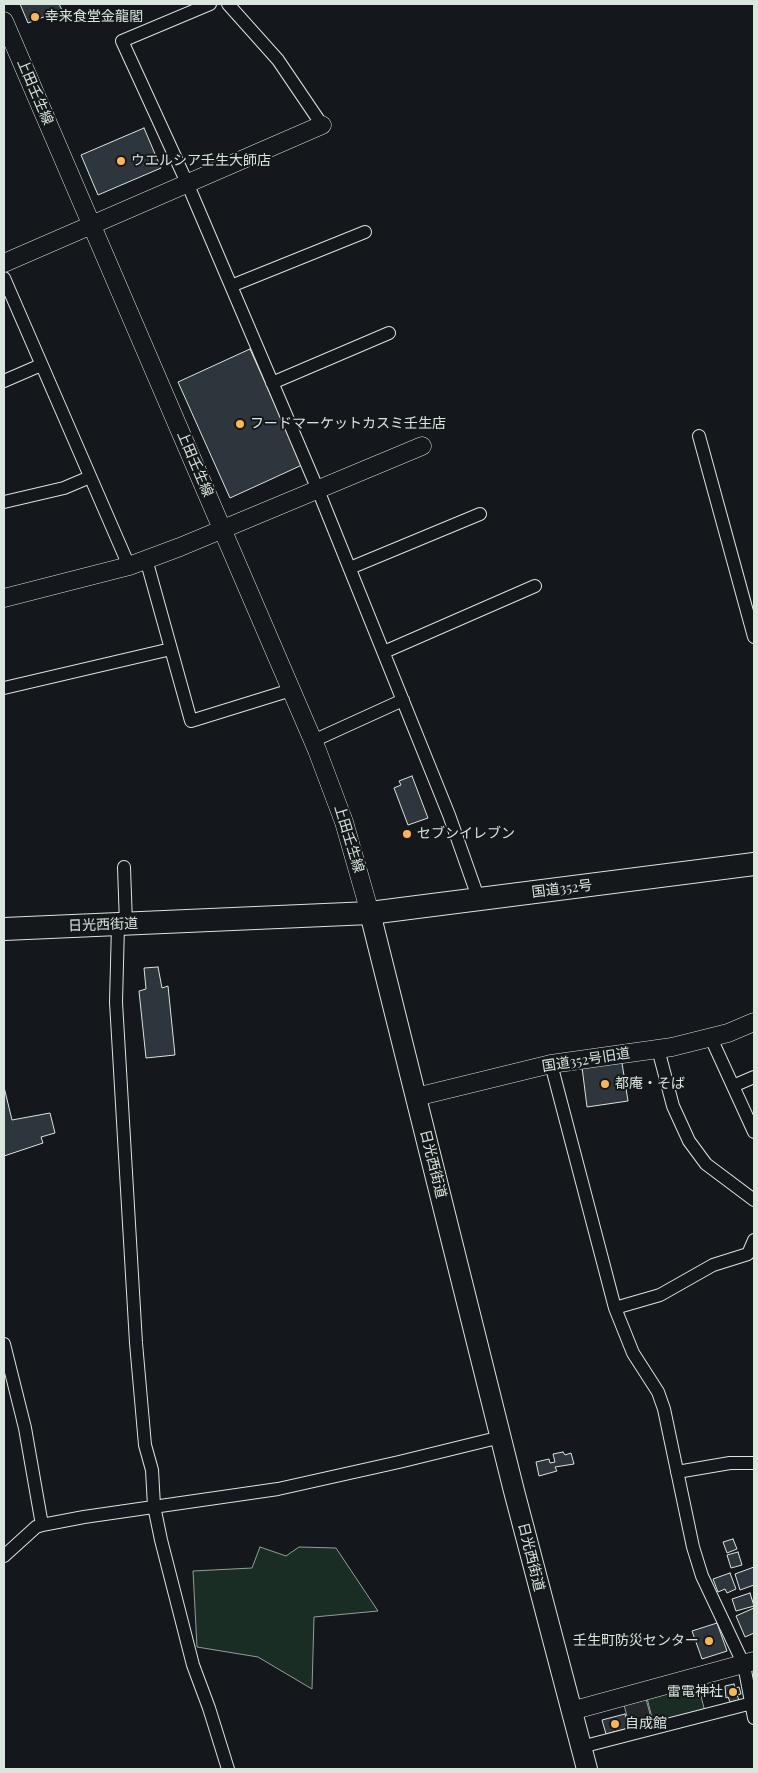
<!DOCTYPE html>
<html>
<head>
<meta charset="utf-8">
<style>
	body { margin:0 }
	#map { position:relative; width:758px; height:1773px; overflow:hidden; background:#14181c; font-family:"Playfair Display",serif }
	canvas { display:block }
	.frame { position:absolute; inset:0; border:5px solid #d8e6dc; pointer-events:none }
</style>
</head>
<body>
<div id="map">
<canvas width="758" height="1773"></canvas>
<div class="frame"></div>
</div>
<script>
const ctx = document.querySelector('canvas').getContext('2d');
ctx.lineJoin = 'round';
function paint(path, color) {
  ctx.fillStyle = color;
  ctx.fill(path, 'evenodd');
}
function poly(rows) {
  const path = new Path2D();
  for (const r of rows) {
    path.moveTo(r[0], r[1]);
    for (let i = 2; i < r.length; i += 2) path.lineTo(r[i], r[i + 1]);
  }
  return path;
}
function trace(path, color, width, dash) {
  ctx.strokeStyle = color;
  ctx.lineWidth = width;
  ctx.lineCap = dash ? 'butt' : 'round';
  ctx.setLineDash(dash || []);
  ctx.stroke(path);
}
function label(font, color, halo, rows, align = 'center') {
  ctx.font = font + ' "Playfair Display","Noto Sans JP",serif';
  ctx.lineWidth = 4;
  ctx.setLineDash([]);
  ctx.textBaseline = 'middle';
  ctx.strokeStyle = halo;
  ctx.fillStyle = color;
  for (const [text, x, y, turn = 0] of rows) {
    ctx.save();
    ctx.translate(x, y);
    ctx.rotate((+turn || 0) * Math.PI / 180);
    ctx.textAlign = isNaN(turn) ? turn : align;
    if (halo) ctx.strokeText(text, 0, 0);
    ctx.fillText(text, 0, 0);
    ctx.restore();
  }
}
const green = poly([
	[260,1547,286,1556,299,1547,336,1548,378,1611,314,1617,312,1689,258,1657,197,1647,193,1571,252,1568,260,1547],
	[698,1684,705,1712,654,1726,647,1698,698,1684]
]);
paint(green, '#1a2d24');
trace(green, '#939e99', 1);
const parking = poly([
	[646,1699,653,1725,631,1731,624,1705,646,1699]
]);
paint(parking, '#24282b');
trace(parking, '#939e99', 1);
const building = poly([
	[20,4,59,4,62,10,28,23,20,4],
	[144,128,161,168,98,195,81,155,144,128],
	[250,349,302,465,230,498,178,382,250,349],
	[412,776,428,818,408,825,394,788,401,785,399,781,412,776],
	[158,967,162,988,168,986,175,1055,146,1058,139,991,146,989,144,968,158,967],
	[622,1063,628,1101,587,1107,582,1067,622,1063],
	[4,1087,12,1120,50,1113,55,1133,41,1137,43,1143,4,1156,4,1087],
	[563,1452,565,1455,571,1453,574,1464,555,1467,557,1471,539,1476,536,1462,549,1459,550,1463,555,1462,553,1454,563,1452],
	[733,1539,737,1549,727,1553,723,1542,733,1539],
	[738,1552,742,1565,731,1568,727,1555,738,1552],
	[754,1567,754,1585,740,1590,735,1574,754,1567],
	[730,1573,736,1589,727,1593,725,1589,718,1592,713,1579,730,1573],
	[750,1593,754,1606,736,1611,732,1599,750,1593],
	[754,1608,754,1633,745,1637,736,1616,754,1608],
	[717,1623,727,1651,702,1659,692,1631,717,1623],
	[734,1684,735,1688,739,1687,741,1694,737,1695,739,1700,730,1702,728,1697,726,1698,725,1686,734,1684],
	[625,1714,629,1728,606,1734,602,1720,625,1714]
]);
paint(building, '#2c363c');
trace(building, '#d8e6dc', 1);
const street = poly([
	[210,4,122,41,188,185,318,490,449,815,479,900],
	[228,4,278,60,322,125],
	[4,278,129,566],
	[231,286,365,232],
	[4,381,41,365],
	[272,383,389,333],
	[699,436,754,637],
	[4,502,64,488,90,477],
	[146,559,191,721,291,690],
	[350,568,480,514],
	[384,652,535,586],
	[4,688,171,649],
	[313,741,403,700],
	[124,867,126,924],
	[118,925,116,1002,136,1343,145,1445,152,1470,154,1506,161,1540,193,1665,209,1708,228,1769],
	[711,1038,754,1132],
	[658,1049,673,1106,689,1141,706,1164,754,1200],
	[551,1064,615,1308,633,1353,658,1392,664,1409,693,1547,702,1576,744,1665,754,1718],
	[733,1086,754,1077],
	[615,1308,660,1295,713,1265,748,1254,754,1240],
	[4,1344,25,1428,42,1525],
	[677,1472,730,1463,754,1463],
	[4,1556,36,1527,42,1525,84,1517,278,1489,399,1462,501,1437],
	[581,1747,752,1703]
]);
const secondary = poly([
	[4,21,317,750,344,822,370,913],
	[4,263,322,125],
	[4,598,129,566,180,547,422,446],
	[416,1097,551,1064,672,1047,728,1033,754,1022],
	[571,1711,754,1661]
]);
const primary = poly([
	[370,913,514,1491,587,1769]
]);
const highway = poly([
	[4,929,370,913,754,864]
]);
trace(street, '#d8e6dc', 14);
trace(secondary, '#d8e6dc', 19);
trace(primary, '#d8e6dc', 22);
trace(highway, '#d8e6dc', 24);
trace(street, '#14181c', 12);
trace(secondary, '#14181c', 18);
trace(primary, '#14181c', 20);
trace(highway, '#14181c', 22);
for (const [x, y, r, color] of [
	[35,17,5,"#ffb74d"],
	[121,161,5,"#ffb74d"],
	[240,424,5,"#ffb74d"],
	[407,834,5,"#ffb74d"],
	[605,1084,5,"#ffb74d"],
	[709,1641,5,"#ffb74d"],
	[733,1692,5,"#ffb74d"],
	[615,1724,5,"#ffb74d"]
]) {
  const dot = new Path2D();
  dot.arc(x, y, r, 0, 2 * Math.PI);
  ctx.fillStyle = color;
  ctx.fill(dot);
  trace(dot, '#14181c', 2);
}
label('14px', '#d8e6dc', '#14181c', [
	["幸来食堂金龍閣",45,17],
	["ウエルシア壬生大師店",131,161],
	["フードマーケットカスミ壬生店",250,424],
	["セブンイレブン",417,834],
	["都庵・そば",615,1084],
	["壬生町防災センター",699,1641,"right"],
	["雷電神社",723,1692,"right"],
	["自成館",625,1724]
], 'left');
label('14px', '#d8e6dc', '#14181c', [
	["上田壬生線",35,92,67],
	["上田壬生線",195,464,67],
	["上田壬生線",349,839,73],
	["国道352号",562,889,-7],
	["日光西街道",103,925,-2],
	["国道352号旧道",586,1060,-9],
	["日光西街道",433,1164,76],
	["日光西街道",531,1557,76]
]);
</script>
</body>
</html>
